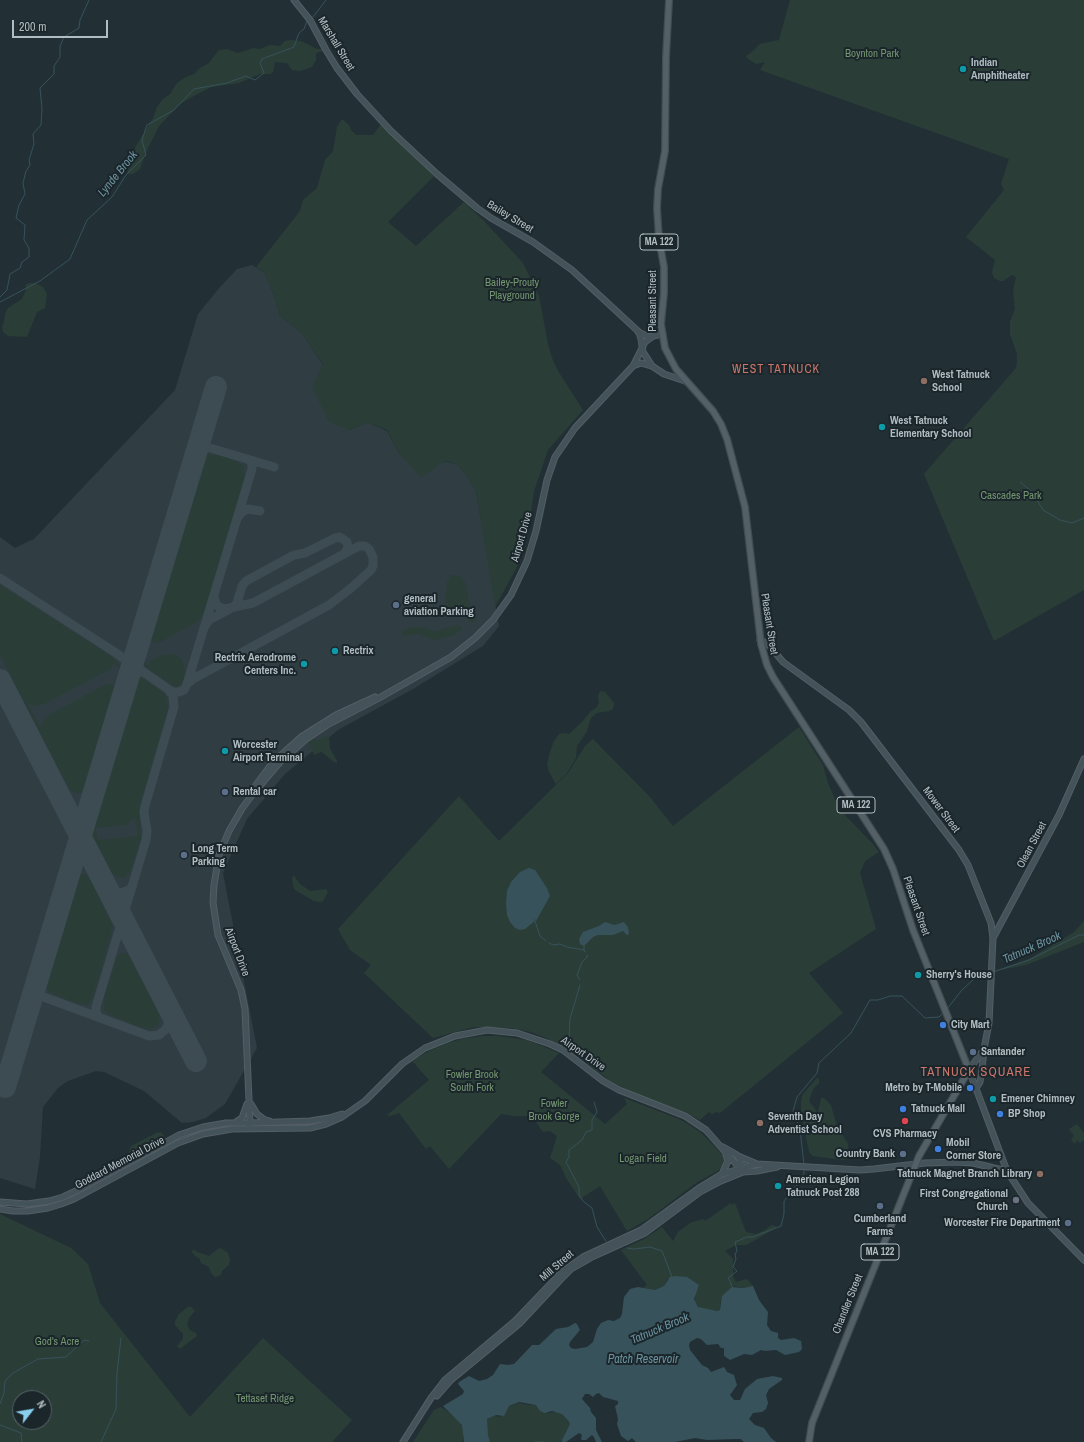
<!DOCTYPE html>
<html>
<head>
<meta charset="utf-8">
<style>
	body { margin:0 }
	#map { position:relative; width:1084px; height:1442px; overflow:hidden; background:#223036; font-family:"Archivo Narrow",sans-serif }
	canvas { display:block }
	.north { position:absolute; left:12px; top:1390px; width:40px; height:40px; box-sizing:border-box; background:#1b262b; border:1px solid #576268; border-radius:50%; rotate:59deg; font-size:11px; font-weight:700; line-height:16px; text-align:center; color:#b0bdc3 }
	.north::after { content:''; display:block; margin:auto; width:14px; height:18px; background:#8ad0ee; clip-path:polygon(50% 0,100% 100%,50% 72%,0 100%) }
	.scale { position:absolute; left:12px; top:20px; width:96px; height:18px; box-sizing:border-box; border:2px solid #b0bdc3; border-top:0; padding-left:5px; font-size:12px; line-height:14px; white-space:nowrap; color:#b0bdc3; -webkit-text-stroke:3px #1b262b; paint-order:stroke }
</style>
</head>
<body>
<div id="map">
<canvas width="1084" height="1442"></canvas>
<div class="north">N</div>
<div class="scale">200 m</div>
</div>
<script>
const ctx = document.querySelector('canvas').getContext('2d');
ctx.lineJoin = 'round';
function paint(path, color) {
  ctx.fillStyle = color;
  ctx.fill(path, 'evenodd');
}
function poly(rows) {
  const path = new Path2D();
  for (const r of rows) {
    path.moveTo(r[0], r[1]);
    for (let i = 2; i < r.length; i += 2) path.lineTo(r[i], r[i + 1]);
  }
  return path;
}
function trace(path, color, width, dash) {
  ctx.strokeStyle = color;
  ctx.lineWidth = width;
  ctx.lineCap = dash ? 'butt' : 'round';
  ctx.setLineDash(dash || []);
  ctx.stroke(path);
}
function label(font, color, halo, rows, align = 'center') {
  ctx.font = font + ' "Archivo Narrow",sans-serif';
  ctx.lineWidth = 4;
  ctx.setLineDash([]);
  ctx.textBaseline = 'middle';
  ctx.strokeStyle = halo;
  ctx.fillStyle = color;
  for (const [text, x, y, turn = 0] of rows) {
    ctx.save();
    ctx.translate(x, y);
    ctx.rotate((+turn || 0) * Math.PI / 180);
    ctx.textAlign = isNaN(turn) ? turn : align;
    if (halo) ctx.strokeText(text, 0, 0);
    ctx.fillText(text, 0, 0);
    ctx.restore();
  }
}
paint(poly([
	[252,265,265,273,274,295,280,316,302,333,323,365,349,430,367,422,387,431,399,453,457,464,467,476,476,491,499,626,483,646,413,689,338,730,285,774,247,819,223,873,257,1048,225,1104,206,1118,193,1122,182,1123,144,1091,104,1072,96,1071,68,1081,58,1088,43,1107,40,1157,35,1189,0,1178,0,537,15,548,31,540,33,540,175,390,198,314,220,287,237,269]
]), '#303d43');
paint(poly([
	[790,0,1084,0,1084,590,994,641,924,474,1016,368,1017,362,1017,354,1010,334,1010,322,1015,309,1013,290,1016,277,1012,275,1003,281,1000,281,994,278,992,272,995,260,966,237,1004,190,1001,184,1009,159,760,70,765,62,756,64,748,59,746,56,752,52,760,44,779,40],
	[291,40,301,41,317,49,323,49,323,51,316,53,316,60,312,67,300,71,292,70,287,63,275,62,273,72,270,74,260,74,239,83,211,87,192,97,180,104,159,126,147,150,140,169,133,174,128,174,126,167,136,146,153,118,157,107,163,99,170,94,177,83,184,78,194,74,200,68,209,63,218,51,220,50,227,49,238,53,242,52,253,48,260,49,270,45,280,46,285,41],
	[342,119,348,124,352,131,356,135,373,135,381,124,434,176,388,222,416,246,464,202,484,221,523,263,539,296,548,344,552,358,558,371,583,410,548,450,534,491,529,525,518,565,495,607,476,491,467,476,457,464,444,461,421,478,399,453,387,430,367,422,349,430,329,422,312,387,323,364,302,333,280,316,274,295,265,273,256,267,300,211,303,200,317,188,325,160,333,151,337,127],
	[29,283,35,283,43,287,47,294,45,308,37,312,27,337,8,336,3,332,2,326,4,322,5,314,8,308,22,299,26,290,25,285],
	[203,454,223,456,235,461,244,466,244,479,205,612,200,619,192,625,160,642,155,643,151,640,149,645,144,661,149,666,151,660,163,655,173,654,180,658,184,664,185,676,182,684,176,687,148,669,141,661],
	[452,575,455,575,461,577,465,582,471,609,476,618,475,622,471,622,464,615,451,612,445,602,447,583,449,578],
	[0,585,112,657,123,668,88,786,82,793,75,793,69,789,0,655],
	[114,663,120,669,115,687,111,684,105,685,51,714,45,718,40,728,28,704,38,706,46,703,110,669],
	[458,625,462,627,460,631,454,635,435,640,418,634,404,636,401,632,408,628,415,627,427,628,432,631,436,631],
	[136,677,145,680,165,694,167,699,168,708,139,807,141,838,130,872,124,878,118,877,112,873,94,839,92,824],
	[135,817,138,836,98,840,95,828,127,825],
	[600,691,605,692,614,703,613,709,609,711,597,713,591,718,586,733,577,746,576,758,567,773,556,784,549,772,547,765,549,755,554,741,559,734,563,733,569,734,582,722,591,711,597,707,599,703,598,696],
	[799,727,823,765,828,783,837,804,843,813,872,843,879,852,865,861,860,873,876,929,809,973,843,1013,720,1113,716,1112,712,1114,709,1112,700,1120,687,1113,632,1092,610,1081,570,1050,546,1038,531,1032,511,1028,474,1027,433,1038,364,973,371,965,350,950,338,929,459,796,499,841,568,773,585,746,593,739,649,796,673,826],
	[326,736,329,737,330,748,337,761,337,763,334,762,323,753,321,752,314,755,310,744,309,742,311,738,318,740],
	[80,874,85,874,89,877,113,927,93,997,88,1005,79,1004,54,994,43,986,74,883,77,876],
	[294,876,300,884,310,891,326,889,328,892,323,901,320,902,314,901,295,890,293,886,292,877],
	[1084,921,1084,942,1026,965,995,971,1029,959,1074,932],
	[122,953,127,954,131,959,160,1016,158,1025,154,1028,148,1029,143,1028,112,1016,104,1010,104,999,117,957],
	[483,1036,498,1036,527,1040,559,1053,541,1072,605,1124,627,1104,624,1098,679,1119,688,1124,700,1132,723,1155,724,1160,723,1165,719,1170,696,1183,648,1219,627,1231,600,1186,580,1199,566,1178,560,1165,550,1158,557,1136,550,1131,545,1132,542,1131,532,1116,515,1116,501,1114,449,1169,430,1146,426,1149,399,1113,390,1116,387,1115,429,1080,412,1061,429,1051,448,1043,462,1039],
	[817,1078,819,1079,819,1083,813,1089,809,1101,818,1113,821,1098,824,1098,831,1105,836,1123,848,1144,849,1157,847,1159,844,1160,819,1157,813,1156,809,1152,801,1112,801,1101,803,1094,808,1088],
	[1077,1124,1084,1133,1084,1140,1080,1143,1077,1140,1077,1141,1074,1144,1071,1139,1074,1136,1069,1129],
	[161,1132,164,1136,160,1141,136,1155,134,1155,129,1153,130,1147,135,1144,156,1133],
	[731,1203,732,1205,735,1203,746,1232,756,1234,765,1230,771,1225,776,1226,776,1228,750,1243,746,1245,736,1245,725,1251,733,1259,733,1276,736,1282,747,1279,753,1286,743,1288,734,1286,721,1299,720,1310,717,1311,699,1308,695,1301,695,1296,668,1279,664,1286,655,1290,643,1288,647,1285,621,1250,644,1239,662,1227,673,1241,678,1232,690,1223,703,1219,705,1221],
	[0,1214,71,1248,88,1264,100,1303,190,1417,263,1338,352,1420,332,1442,0,1442],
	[20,1398,44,1398,44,1422,20,1422],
	[219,1248,222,1249,228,1253,230,1260,229,1265,222,1271,221,1275,215,1277,211,1273,209,1267,201,1263,199,1258,195,1256,191,1251,194,1250,200,1253,209,1256],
	[188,1307,191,1307,195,1311,189,1318,187,1325,190,1330,196,1333,197,1336,180,1349,177,1346,183,1339,183,1334,175,1325,175,1321,179,1314],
	[518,1403,529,1405,535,1404,547,1413,557,1412,561,1413,570,1424,570,1426,565,1433,565,1436,561,1442,490,1442,488,1436,486,1421,488,1419,492,1416,495,1415,498,1417,502,1416,508,1407],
	[441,1407,459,1420,463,1427,463,1442,413,1442,434,1410]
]), '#2a3e37');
paint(poly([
	[529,868,535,870,547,888,550,896,536,921,533,917,535,921,525,929,520,930,515,928,510,922,507,915,506,903,507,891,511,882,520,872],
	[605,922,614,925,624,922,628,927,629,934,627,935,623,931,613,935,598,935,593,937,584,946,580,944,579,939,583,932,599,926],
	[675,1276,687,1277,699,1285,694,1299,698,1307,717,1311,720,1310,722,1296,732,1287,743,1288,753,1286,759,1300,768,1312,767,1325,771,1331,778,1333,778,1338,781,1340,794,1338,801,1341,802,1349,799,1352,785,1355,776,1350,765,1351,761,1350,752,1355,744,1354,730,1360,724,1356,724,1348,721,1348,718,1344,707,1345,701,1339,697,1338,690,1342,689,1345,690,1350,702,1365,708,1368,711,1372,724,1367,727,1372,734,1375,737,1385,730,1395,734,1400,740,1400,745,1389,757,1379,773,1376,782,1378,782,1380,769,1389,766,1395,768,1403,766,1409,762,1412,753,1413,749,1419,755,1425,764,1428,771,1438,776,1442,744,1442,741,1439,735,1439,707,1440,695,1438,675,1442,636,1442,632,1438,628,1441,621,1436,617,1424,618,1419,615,1406,618,1404,618,1401,603,1397,599,1393,596,1394,593,1397,589,1394,585,1394,582,1399,590,1408,591,1412,596,1418,596,1430,602,1442,596,1442,594,1437,592,1435,586,1440,582,1440,581,1439,582,1435,579,1433,566,1442,562,1442,562,1440,570,1424,569,1422,562,1414,552,1411,545,1413,540,1411,536,1405,519,1402,509,1406,504,1416,496,1415,487,1419,488,1435,490,1442,464,1442,462,1425,443,1406,463,1394,464,1391,458,1384,459,1382,469,1376,479,1381,487,1379,493,1375,500,1364,508,1365,514,1364,532,1345,539,1345,556,1329,568,1327,575,1323,577,1324,580,1330,570,1342,569,1345,571,1348,575,1349,587,1347,593,1342,597,1329,601,1323,608,1320,614,1321,620,1318,622,1314,624,1297,630,1289,638,1287,655,1290,664,1286,670,1277]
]), '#37525b');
trace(poly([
	[313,17,326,0],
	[0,297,7,290,10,274,20,268,22,262,29,257,29,248,24,240,25,225,16,218,19,205,25,194,23,183,26,171,30,165,29,160,34,144,33,134,41,125,42,109,40,88,54,74,54,66,60,57,60,46,64,37,79,28,80,20,89,0],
	[0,302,40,281,70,259,87,220,112,197,126,175,146,155,142,140,147,125,174,110,194,89,227,83,246,76,255,80,264,73,260,63,262,59,294,47,299,33,304,29,307,21],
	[1020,482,1032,492,1043,510,1060,520,1072,523,1084,518],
	[535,921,540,936,546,941],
	[549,943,553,945,560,944,567,947,584,950],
	[584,946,584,950,585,952],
	[993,972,1029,960,1079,935,1084,935],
	[580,980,577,975,582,962,587,957,587,955],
	[580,985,570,1019,569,1037,576,1045,583,1048,588,1053,592,1066],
	[947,1009,962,990,974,979,990,973],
	[594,1102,597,1112,592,1120,592,1130,586,1132,582,1140,569,1150,569,1157,566,1162,579,1187,579,1195,584,1202,592,1208,597,1227,606,1241],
	[804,1165,800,1129,793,1111,797,1097,817,1073,819,1063,851,1033,870,1000,878,1000,890,996,902,996,925,1018,939,1017,944,1012],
	[627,1248,634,1249,650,1247,662,1251,672,1277],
	[732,1287,730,1281,728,1278,737,1271,733,1267,736,1259,735,1254,737,1251,735,1242,747,1237,753,1237,781,1226,784,1214,784,1201,801,1180,804,1173,804,1169],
	[0,1404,4,1393,5,1381,13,1373,38,1359,66,1357,84,1340,89,1341],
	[0,1425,21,1433,22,1442],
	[101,1442,116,1409,117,1373,121,1338],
	[535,1442,544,1442]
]), '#37525b', 1);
trace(poly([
	[201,435,202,442,207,447,274,467],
	[196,452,200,448,207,447],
	[238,517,242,512,248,509,260,511],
	[0,578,113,651,168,689],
	[214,596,216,604,219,607,225,609,253,603,344,554,348,548,347,542,340,537,335,538,305,553,294,555,246,581,242,586,237,603,233,607],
	[206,625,209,620,230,609],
	[128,678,135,672,143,672],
	[187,684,193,679,329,605,350,589,371,570,373,566,373,557,369,549,365,546,359,546,344,554],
	[106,886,112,891,121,893,129,890,133,885],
	[125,914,128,929],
	[36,984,37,991,41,996,149,1036,159,1035,166,1029,170,1019,169,1009],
	[31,1001,36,997,41,996],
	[99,1017,96,1013,96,1007,146,840,147,831,144,813,145,806,174,707,173,696,168,689,173,692,179,692,184,690,187,684,252,469,252,463,248,459]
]), '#3c4c52', 9);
trace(poly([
	[0,680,196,1061],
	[5,1087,216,387]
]), '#3c4c52', 22);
const secondary = poly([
	[294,0,310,20,326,50,337,68,357,94,391,131,437,174,477,208,491,218,533,242,572,270,639,332,641,339,643,352,652,366,664,374,685,381],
	[638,332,649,337,662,334],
	[633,366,641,363,651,366],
	[760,640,768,644,783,662,849,710,861,722,959,850,968,865,991,923,993,938,989,1023,984,1049,982,1070,980,1082,976,1088],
	[253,789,273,762,301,737,336,715,375,697],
	[243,807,229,831,219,855,214,885,213,903,218,935,241,990,245,1009,250,1123,248,1128],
	[241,810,252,795,281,761,306,739,327,725,379,698,451,657,475,638,493,620,511,595,527,561,536,531,547,480,555,457,575,428,633,366,645,342,652,337],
	[993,938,1059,815,1084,759],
	[984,1049,969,1070,1007,1171,1028,1203,1084,1260],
	[251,1104,257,1114,265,1120,269,1121],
	[236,1122,242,1118,247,1104],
	[723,1147,737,1155,740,1160,743,1169],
	[738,1156,757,1164],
	[722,1174,728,1161,726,1155],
	[0,1202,27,1204,49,1201,63,1197,78,1190,179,1135,203,1127,226,1123,250,1123,310,1121,329,1118,342,1114],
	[0,1209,13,1211,28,1211,48,1208,61,1204,74,1199,178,1143,203,1134,232,1129,310,1128,326,1124,342,1117,365,1101,402,1064,425,1048,455,1036,487,1030,517,1033,550,1044,563,1050,603,1081,619,1090,685,1116,706,1130,743,1172],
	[437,1396,451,1380,519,1324,561,1279,571,1269,594,1256,645,1233,700,1192,721,1181,743,1172,757,1171,777,1167],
	[403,1442,431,1398,445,1380,515,1321,562,1272,583,1257,641,1230,699,1188,722,1174,757,1164,860,1170,874,1169,925,1163,957,1162,973,1163,1007,1171]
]);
const primary = poly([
	[669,0,666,57,665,151,658,189,657,208,659,239,664,267,664,293,661,324,665,348,676,369,713,411,721,424,727,439,745,507,761,644,767,665,773,677,884,849,893,869,913,930,969,1070,919,1156,812,1423,809,1442]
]);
trace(secondary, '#535f64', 7);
trace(primary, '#424d53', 8);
trace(secondary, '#445259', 5);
trace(primary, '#536166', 5.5);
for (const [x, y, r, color] of [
	[963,69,4,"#0f9aa8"],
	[924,381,4,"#8d6e63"],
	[882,427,4,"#0f9aa8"],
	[396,605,4,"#5c6f8a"],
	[335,651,4,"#0f9aa8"],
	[304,664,4,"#0f9aa8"],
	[225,751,4,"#0f9aa8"],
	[225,792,4,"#5c6f8a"],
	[184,855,4,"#5c6f8a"],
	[918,975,4,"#0f9aa8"],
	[943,1025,4,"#3f7fe0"],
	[973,1052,4,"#5c6f8a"],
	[970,1088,4,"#3f7fe0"],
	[993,1099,4,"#0f9aa8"],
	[903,1109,4,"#3f7fe0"],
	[1000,1114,4,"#3f7fe0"],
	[905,1121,4,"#e0444e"],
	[760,1123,4,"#8d6e63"],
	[938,1149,4,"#3f7fe0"],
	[903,1154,4,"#5c6f8a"],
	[1040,1174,4,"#8d6e63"],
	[778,1186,4,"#0f9aa8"],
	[1016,1200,4,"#6b7280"],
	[880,1206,4,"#5c6f8a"],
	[1068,1223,4,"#5c6f8a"]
]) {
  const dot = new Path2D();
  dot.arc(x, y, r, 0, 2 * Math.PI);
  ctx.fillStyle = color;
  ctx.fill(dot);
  trace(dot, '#1b262b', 1.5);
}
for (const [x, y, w] of [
	[659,242,38],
	[856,805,38],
	[880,1252,38]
]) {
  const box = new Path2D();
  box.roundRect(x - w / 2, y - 8, w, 16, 3);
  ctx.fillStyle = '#1b262b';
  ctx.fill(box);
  trace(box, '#b0bdc3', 1);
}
label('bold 10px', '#b0bdc3', null, [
	["MA 122",659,242],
	["MA 122",856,805],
	["MA 122",880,1252]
]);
label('11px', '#b0bdc3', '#1b262b', [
	["Marshall Street",336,44,59],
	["Bailey Street",510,217,31],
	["Pleasant Street",653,301,-90],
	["Airport Drive",522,537,-74],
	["Pleasant Street",769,624,81],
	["Mower Street",941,810,53],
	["Olean Street",1032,845,-62],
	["Pleasant Street",916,906,71],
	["Airport Drive",237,952,69],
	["Airport Drive",583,1054,35],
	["Goddard Memorial Drive",120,1163,-28],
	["Mill Street",557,1266,-41],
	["Chandler Street",848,1304,-68]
]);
label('11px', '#749670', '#1b262b', [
	["Boynton Park",872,54],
	["Bailey-Prouty",512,283],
	["Playground",512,296],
	["Cascades Park",1011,496],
	["Fowler Brook",472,1075],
	["South Fork",472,1088],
	["Fowler",554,1104],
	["Brook Gorge",554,1117],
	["Logan Field",643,1159],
	["God's Acre",57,1342],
	["Tettaset Ridge",265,1399]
]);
label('bold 11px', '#b0bdc3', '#1b262b', [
	["Indian",971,63],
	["Amphitheater",971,76],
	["West Tatnuck",932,375],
	["School",932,388],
	["West Tatnuck",890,421],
	["Elementary School",890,434],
	["general",404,599],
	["aviation Parking",404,612],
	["Rectrix",343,651],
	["Rectrix Aerodrome",296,658,"right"],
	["Centers Inc.",296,671,"right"],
	["Worcester",233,745],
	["Airport Terminal",233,758],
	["Rental car",233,792],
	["Long Term",192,849],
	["Parking",192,862],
	["Sherry's House",926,975],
	["City Mart",951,1025],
	["Santander",981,1052],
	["Metro by T-Mobile",962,1088,"right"],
	["Emener Chimney",1001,1099],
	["Tatnuck Mall",911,1109],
	["BP Shop",1008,1114],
	["Seventh Day",768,1117],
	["Adventist School",768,1130],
	["CVS Pharmacy",905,1134,"center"],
	["Mobil",946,1143],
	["Corner Store",946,1156],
	["Country Bank",895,1154,"right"],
	["Tatnuck Magnet Branch Library",1032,1174,"right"],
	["American Legion",786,1180],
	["Tatnuck Post 288",786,1193],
	["First Congregational",1008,1194,"right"],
	["Church",1008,1207,"right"],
	["Cumberland",880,1219,"center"],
	["Farms",880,1232,"center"],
	["Worcester Fire Department",1060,1223,"right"]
], 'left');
label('italic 12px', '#6b929f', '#1b262b', [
	["Lynde Brook",118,174,-51],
	["Tatnuck Brook",1032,948,-24],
	["Tatnuck Brook",660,1329,-23],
	["Patch Reservoir",643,1360]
]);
ctx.letterSpacing = '1px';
label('12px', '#cc776c', '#1b262b', [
	["WEST TATNUCK",776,370]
]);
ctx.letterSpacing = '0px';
ctx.letterSpacing = '1px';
label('13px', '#cc776c', '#1b262b', [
	["TATNUCK SQUARE",976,1073]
]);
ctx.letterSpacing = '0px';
</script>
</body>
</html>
